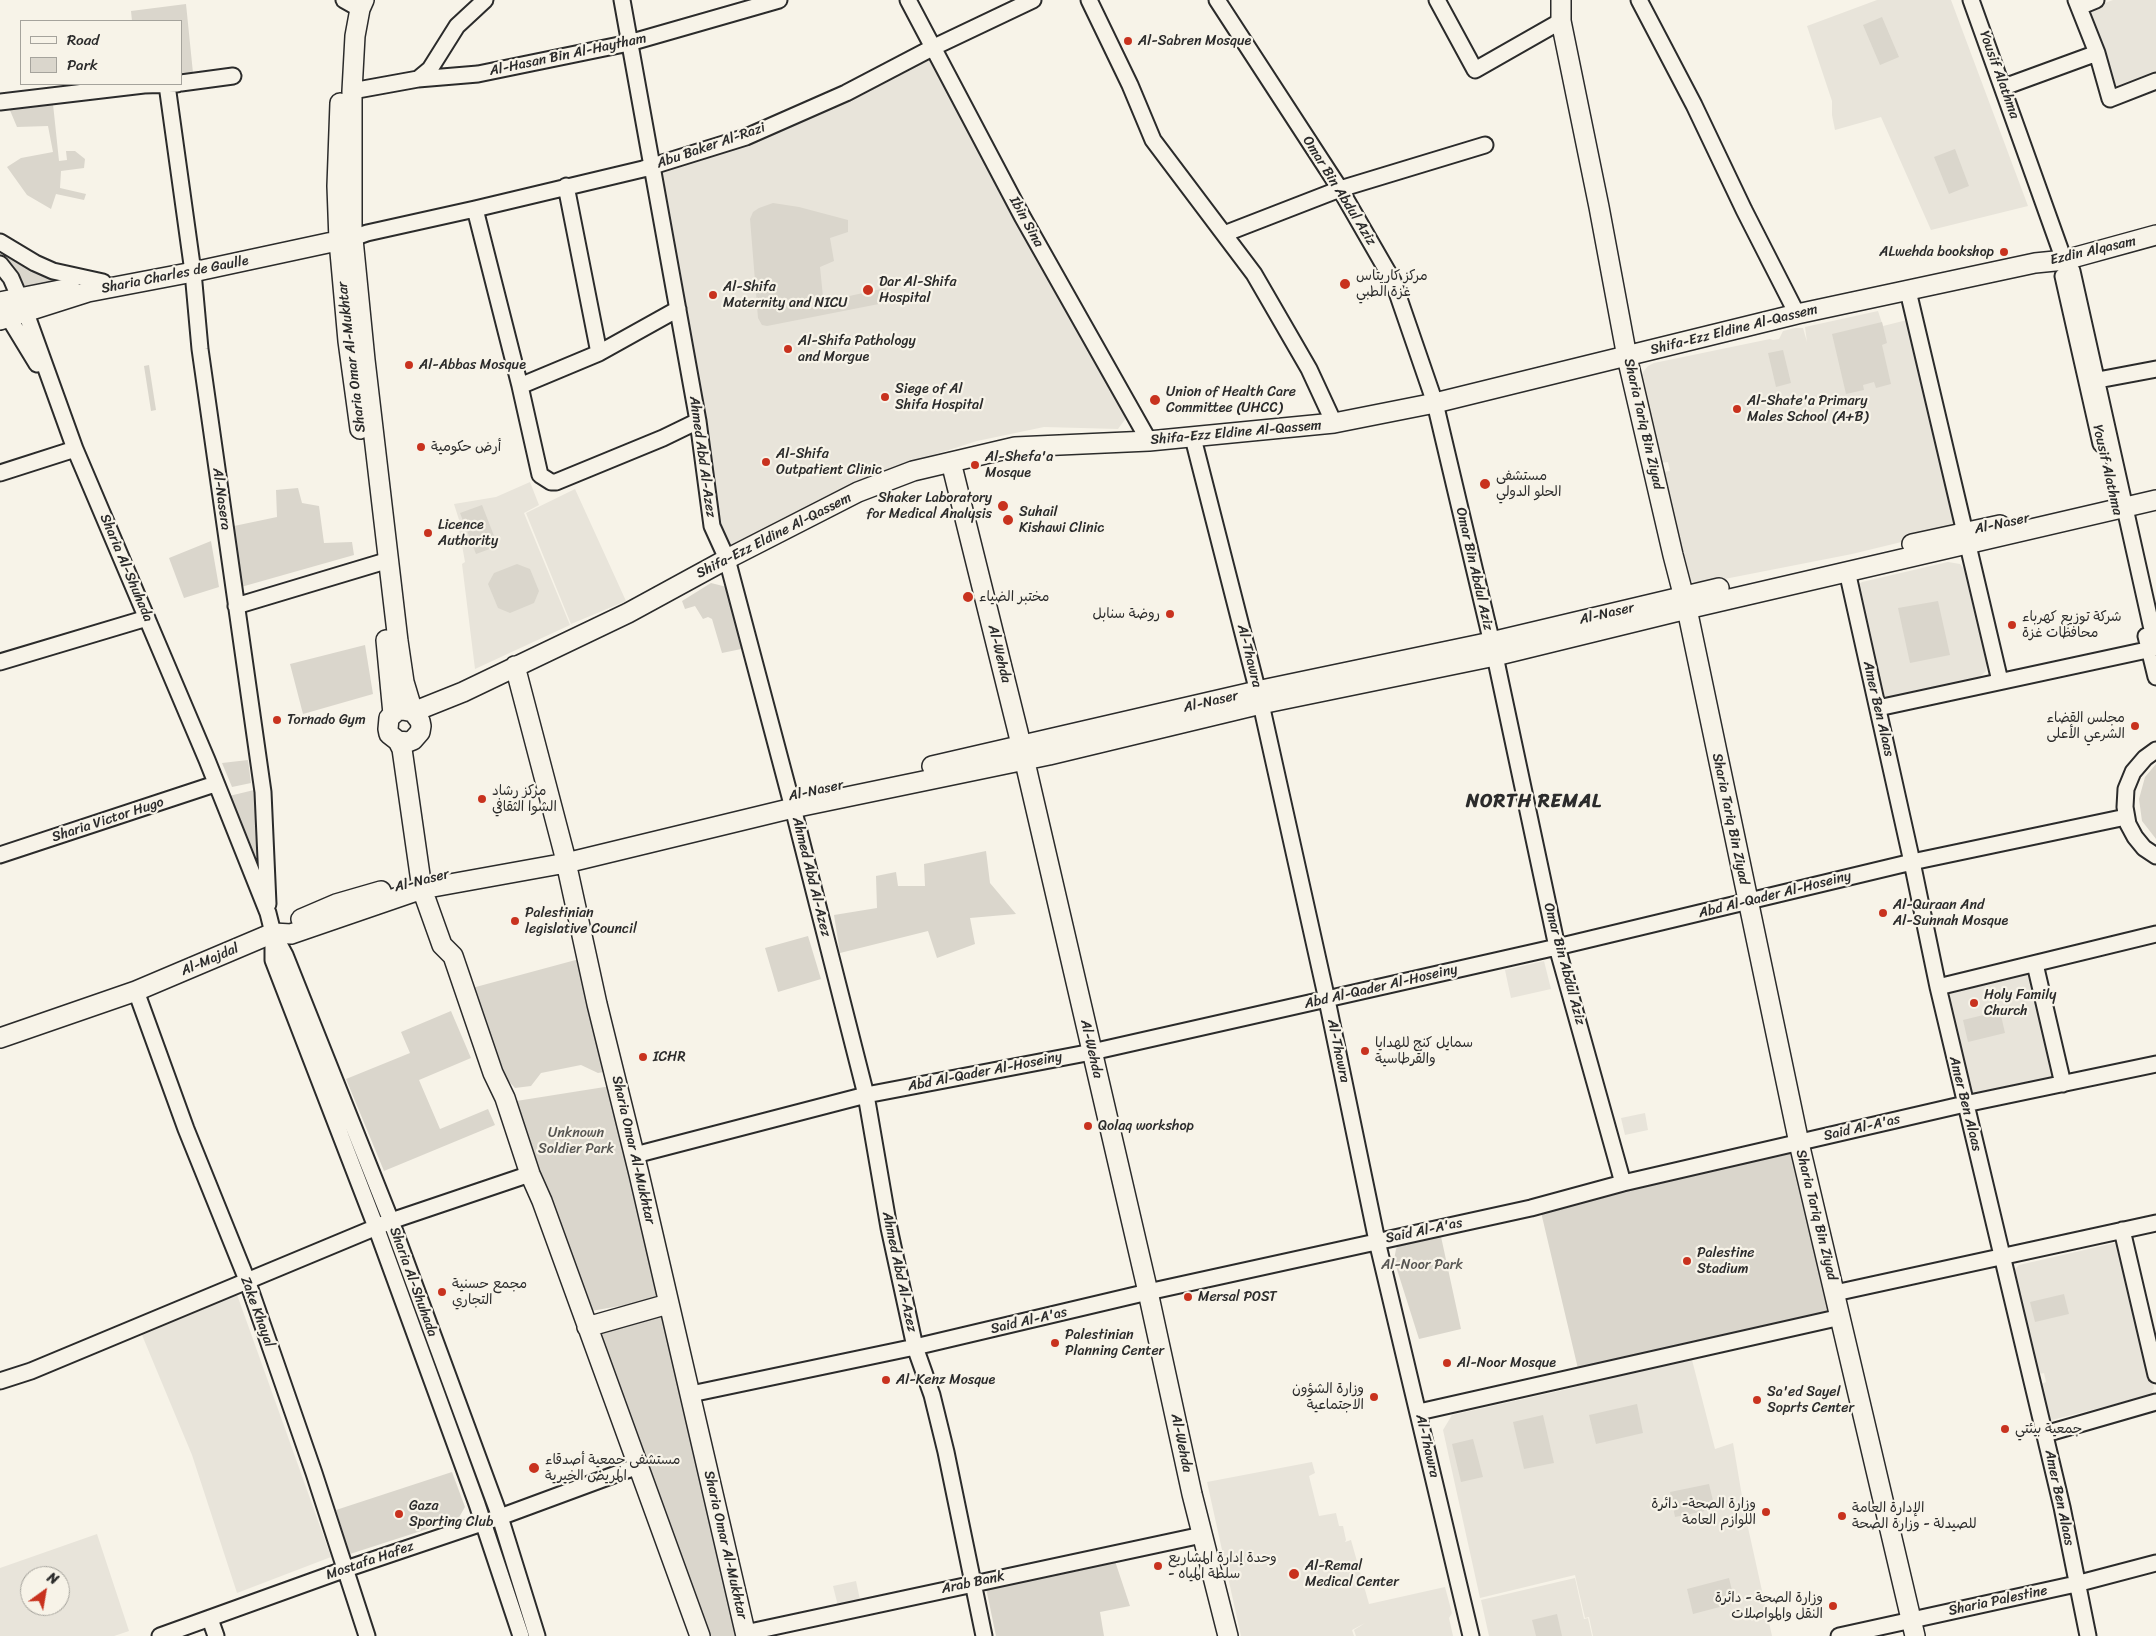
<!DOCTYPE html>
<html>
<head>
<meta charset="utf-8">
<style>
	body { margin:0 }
	#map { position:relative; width:2156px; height:1636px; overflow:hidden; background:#f7f3e8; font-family:Sriracha,sans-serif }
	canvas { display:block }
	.legend { position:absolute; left:20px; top:20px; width:162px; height:65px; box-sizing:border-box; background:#f7f3e8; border:1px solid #a5a39c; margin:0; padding:6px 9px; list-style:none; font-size:15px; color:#2b2b2b }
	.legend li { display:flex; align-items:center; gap:10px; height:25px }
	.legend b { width:25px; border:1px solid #a5a39c }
	.north { position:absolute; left:20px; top:1566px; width:50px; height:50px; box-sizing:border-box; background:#f7f3e8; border:1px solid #a5a39c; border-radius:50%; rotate:32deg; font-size:14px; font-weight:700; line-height:20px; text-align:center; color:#2b2b2b }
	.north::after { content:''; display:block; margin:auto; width:18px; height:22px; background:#c8321e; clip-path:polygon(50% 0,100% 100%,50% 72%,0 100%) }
</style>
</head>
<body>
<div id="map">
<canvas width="2156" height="1636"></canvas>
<ul class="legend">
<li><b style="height:6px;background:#f7f3e8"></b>Road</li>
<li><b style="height:14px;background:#dad6cc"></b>Park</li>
</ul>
<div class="north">N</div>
</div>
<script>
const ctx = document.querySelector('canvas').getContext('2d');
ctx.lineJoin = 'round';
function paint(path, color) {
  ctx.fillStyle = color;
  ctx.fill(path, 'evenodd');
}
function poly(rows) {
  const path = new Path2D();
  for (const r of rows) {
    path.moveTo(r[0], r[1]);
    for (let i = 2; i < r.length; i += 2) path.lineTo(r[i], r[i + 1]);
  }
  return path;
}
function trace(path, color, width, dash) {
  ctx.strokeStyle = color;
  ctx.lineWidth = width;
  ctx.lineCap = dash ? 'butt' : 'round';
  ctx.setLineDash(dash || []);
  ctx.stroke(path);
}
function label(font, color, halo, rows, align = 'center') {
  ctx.font = font + ' Sriracha,"Playpen Sans Arabic",sans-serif';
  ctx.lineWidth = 4.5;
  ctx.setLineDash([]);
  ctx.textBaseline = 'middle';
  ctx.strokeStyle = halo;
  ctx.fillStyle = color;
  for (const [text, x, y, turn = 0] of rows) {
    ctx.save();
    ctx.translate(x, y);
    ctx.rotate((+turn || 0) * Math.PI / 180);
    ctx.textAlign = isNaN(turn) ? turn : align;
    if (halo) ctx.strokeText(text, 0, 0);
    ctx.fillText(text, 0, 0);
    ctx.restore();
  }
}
paint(poly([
	[1877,0,1951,0,2028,206,1931,230,1881,117,1835,130,1832,115,1832,101,1807,26],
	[2113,0,2156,0,2156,77,2113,95,2089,15,2091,8],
	[923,56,933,59,1129,414,1118,429,1044,427,977,441,914,461,735,545,727,543,719,535,658,169],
	[1878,311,1883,326,1907,320,1955,523,1951,530,1852,554,1699,584,1691,581,1662,472,1670,471,1668,462,1661,463,1641,377,1643,372,1648,366,1654,363,1770,339,1773,340,1779,339,1783,331,1795,328,1803,328,1807,342,1805,327],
	[530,482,539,505,524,513,570,625,475,669,462,564,465,562,458,523,460,523,454,504,496,497],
	[575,489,626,601,571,624,526,513],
	[1948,562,1960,564,1964,569,1987,665,1986,671,1979,678,1884,700,1857,590,1858,585,1862,582],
	[1544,961,1551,989,1511,998,1505,970],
	[2036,966,2063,1080,1968,1099,1944,987],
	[1645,1113,1648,1130,1625,1135,1621,1118],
	[2119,1242,2154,1388,2151,1395,2048,1421,2041,1384,2046,1382,2044,1373,2035,1375,2013,1271,2019,1265],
	[235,1289,331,1557,237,1593,192,1455,137,1323],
	[1692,1360,1715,1449,1733,1443,1745,1514,1772,1636,1593,1636,1589,1617,1585,1618,1575,1575,1480,1598,1443,1430,1452,1415,1568,1389,1644,1368],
	[1312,1462,1315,1473,1309,1476,1319,1516,1336,1513,1339,1526,1343,1526,1346,1540,1345,1542,1351,1540,1369,1604,1445,1587,1452,1613,1449,1618,1453,1636,1356,1636,1354,1630,1365,1623,1352,1630,1354,1636,1241,1636,1207,1482],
	[97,1534,129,1631,114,1636,0,1636,0,1568],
	[30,1576,60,1576,60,1606,30,1606],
	[1575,1578,1584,1619,1588,1618,1592,1636,1489,1636,1481,1600],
	[856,1581,860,1600,838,1606,833,1586]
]), '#e8e4da');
paint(poly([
	[186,4,193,73,181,74,181,21,132,21,131,11],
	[1882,17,1899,57,1880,65,1863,25],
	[53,104,59,161,67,160,66,151,75,151,85,159,84,168,61,171,60,188,86,194,84,200,56,194,51,209,27,195,7,167,21,158,53,152,48,126,17,127,9,108],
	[1955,149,1969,186,1949,194,1934,157],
	[773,203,799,207,848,220,848,232,830,238,834,261,820,267,823,297,831,300,886,288,889,302,767,326,762,325,758,318,750,219,753,212,759,208],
	[0,250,77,280,27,293,0,259],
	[1882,322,1887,343,1882,345,1891,384,1876,388,1874,382,1863,385,1864,390,1846,394,1832,334],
	[1783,350,1791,383,1776,387,1768,353],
	[149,365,156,410,151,411,144,366],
	[298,488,302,503,319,506,324,543,352,542,354,555,241,587,234,526,277,517,276,490],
	[482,505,498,546,476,554,460,513],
	[211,541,219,587,184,598,169,558],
	[517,564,530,569,539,591,534,603,510,613,498,608,488,584,494,573],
	[711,583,727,587,746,648,722,653,712,619,708,617,703,619,695,606,685,609,682,601],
	[1938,601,1950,655,1910,663,1898,608],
	[365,645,373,694,303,714,290,664],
	[248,760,251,783,232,787,222,763],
	[2156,764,2156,839,2142,821,2139,799,2145,777],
	[254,790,265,884,225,797],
	[986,851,990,883,1016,914,970,918,975,944,937,958,928,931,840,953,834,915,877,908,876,876,896,872,898,886,925,886,924,864],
	[808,936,821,979,778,992,765,948],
	[583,958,609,1071,598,1073,581,1065,541,1073,531,1086,515,1088,507,1079,472,988],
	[451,1011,471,1058,419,1080,440,1129,488,1109,495,1125,384,1171,346,1079,410,1053,401,1032],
	[2000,1011,2005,1033,1968,1042,1963,1020],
	[611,1086,661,1299,591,1311,510,1102],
	[1798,1148,1833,1314,1579,1373,1540,1208],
	[1440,1232,1461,1329,1419,1339,1394,1260,1396,1249,1400,1243],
	[2064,1294,2069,1314,2035,1322,2030,1302],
	[665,1309,743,1636,706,1636,593,1330],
	[1637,1404,1643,1433,1596,1444,1589,1415],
	[1543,1415,1554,1463,1524,1469,1513,1422],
	[1473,1439,1483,1477,1461,1482,1452,1444],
	[452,1472,465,1507,458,1519,350,1554,336,1510],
	[1709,1484,1715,1509,1675,1517,1670,1492],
	[1115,1561,1130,1606,1100,1612,1104,1636,996,1636,986,1588],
	[1729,1578,1735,1603,1693,1614,1687,1589],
	[1557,1614,1562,1636,1536,1636,1532,1620]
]), '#dad6cc');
const minor = poly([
	[344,0,360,9],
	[622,0,698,421,712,526,727,559,793,808,866,1095,889,1228,915,1347,932,1395,946,1452,984,1636],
	[908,0,1022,216,1149,441],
	[1089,0,1130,85,1153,140,1254,274,1309,369,1334,423],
	[1217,0,1340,189,1393,281,1435,403,1495,656,1557,947,1623,1183],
	[1437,0,1475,70,1561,21],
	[1639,0,1694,105,1744,210,1797,314],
	[1971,0,2065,263,2072,271,2156,647],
	[2076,0,2097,53,2110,99,2156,81],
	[2079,7,2096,0],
	[418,79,430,69,457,26,485,0],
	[181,83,233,76],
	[167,85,193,272,200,349,263,792,268,904],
	[2004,87,2097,53],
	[352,91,418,79,478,74,629,43,779,0],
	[0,102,144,85,177,84],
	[566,186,599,353,520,386,540,475,551,482,556,482,663,438,698,421],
	[475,209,520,386],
	[1224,234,1340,189,1485,145],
	[353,238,367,233,475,209,643,169,746,137,846,93,932,48,1033,0],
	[0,242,35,263,53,271,103,282],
	[0,264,11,278,26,313,75,449,207,760,268,913,273,933,285,955,391,1221,500,1517,537,1636],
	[2063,276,2101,444],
	[1908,291,2000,681],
	[5,308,9,318,37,364],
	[599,353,678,309],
	[2098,380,2156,369],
	[1193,438,1261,704,1327,1000,1377,1241,1471,1636],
	[0,473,75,449],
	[1847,571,1912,862,1938,987,2062,1507,2088,1636],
	[236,606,389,560],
	[2146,636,2156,677],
	[0,662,147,618],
	[1878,708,2156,648],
	[2156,750,2145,758,2133,772,2126,789,2125,807,2128,824,2135,837,2144,848,2156,856],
	[0,855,215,784],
	[273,937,273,960,376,1227,477,1504,521,1636],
	[2035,964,2063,1084],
	[1938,987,2156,934],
	[136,991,186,1129,247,1280,314,1473,367,1636],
	[635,1155,866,1095,1092,1052,1557,947,1912,862,2126,817],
	[2122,1230,2156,1375],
	[1835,1293,2156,1223],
	[0,1381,31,1371,391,1221,530,1174],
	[691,1394,915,1347,1148,1292,1531,1208,1623,1183,1965,1104,2156,1064],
	[1419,1412,1841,1317],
	[2045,1434,2156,1402],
	[210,1619,216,1636],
	[745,1633,1202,1535],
	[160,1636,346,1569,500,1517,638,1466],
	[1839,1636,2076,1584,2156,1563]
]);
const major = poly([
	[364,0,360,9,355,36,352,91,352,229,365,360,398,641,404,682,413,712,420,721,421,726,420,732,413,740,408,742,398,741,389,734,388,729,389,718,397,711,403,710,413,712],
	[1561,0,1561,21,1599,207,1627,357,1673,555,1687,609,1799,1143,1915,1636],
	[340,103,337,186,339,241,348,341,360,429],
	[0,302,70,288],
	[0,320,88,292,193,272,351,238],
	[951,462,1018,732,1148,1292,1192,1494,1228,1636],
	[1912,544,2000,525],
	[386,640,393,714],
	[515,666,564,853,597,1004,639,1174,746,1636],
	[413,712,463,692,628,613,727,559,858,492,913,471,1015,447,1149,441,1334,423,1435,403,1797,314,2035,263,2065,260,2156,235],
	[398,741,402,749,422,889,442,945,453,956,493,1073,505,1098,530,1174,542,1201,700,1636],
	[932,766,1257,691,1491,642,1719,588],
	[301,919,336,904,381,891],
	[0,1038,136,991,273,933,291,934,422,889,566,863,793,808,1049,755,1261,704,1495,656,1687,609,2156,500],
	[587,1327,668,1304]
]);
trace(minor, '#2b2b2b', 19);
trace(major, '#2b2b2b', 22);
trace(minor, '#f7f3e8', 15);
trace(major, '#f7f3e8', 19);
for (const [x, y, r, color] of [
	[1128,41,5,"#c8321e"],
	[2004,252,5,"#c8321e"],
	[1345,284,6,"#c8321e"],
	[868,290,6,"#c8321e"],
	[713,295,5,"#c8321e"],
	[788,349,5,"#c8321e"],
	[409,365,5,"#c8321e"],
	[885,397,5,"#c8321e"],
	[1155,400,6,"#c8321e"],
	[1737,409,5,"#c8321e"],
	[421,447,5,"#c8321e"],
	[766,462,5,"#c8321e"],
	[975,465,5,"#c8321e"],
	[1485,484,6,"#c8321e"],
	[1003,506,6,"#c8321e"],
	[1008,520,6,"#c8321e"],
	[428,533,5,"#c8321e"],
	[968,597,6,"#c8321e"],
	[1170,614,5,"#c8321e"],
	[2012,625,5,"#c8321e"],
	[277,720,5,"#c8321e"],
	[2135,726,5,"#c8321e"],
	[482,799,5,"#c8321e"],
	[1883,913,5,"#c8321e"],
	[515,921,5,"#c8321e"],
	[1974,1003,5,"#c8321e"],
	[1365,1051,5,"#c8321e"],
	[643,1057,5,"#c8321e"],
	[1088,1126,5,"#c8321e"],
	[1687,1261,5,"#c8321e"],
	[442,1292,5,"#c8321e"],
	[1188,1297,5,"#c8321e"],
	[1055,1343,5,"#c8321e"],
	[1447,1363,5,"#c8321e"],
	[886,1380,5,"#c8321e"],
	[1374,1397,5,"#c8321e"],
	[1757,1400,5,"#c8321e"],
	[2005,1429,5,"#c8321e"],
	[534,1468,6,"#c8321e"],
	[1766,1512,5,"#c8321e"],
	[399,1514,5,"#c8321e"],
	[1842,1516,5,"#c8321e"],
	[1158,1566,5,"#c8321e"],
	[1294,1574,6,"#c8321e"],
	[1833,1606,5,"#c8321e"]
]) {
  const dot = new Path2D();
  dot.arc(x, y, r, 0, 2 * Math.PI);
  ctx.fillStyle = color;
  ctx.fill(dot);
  trace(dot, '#f7f3e8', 2);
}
label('14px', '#2b2b2b', '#f7f3e8', [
	["Al-Sabren Mosque",1138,41],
	["ALwehda bookshop",1994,252,"right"],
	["مركز كاريتاس",1356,276],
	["غزة الطبي",1356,292],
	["Dar Al-Shifa",879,282],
	["Hospital",879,298],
	["Al-Shifa",723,287],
	["Maternity and NICU",723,303],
	["Al-Shifa Pathology",798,341],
	["and Morgue",798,357],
	["Al-Abbas Mosque",419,365],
	["Siege of Al",895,389],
	["Shifa Hospital",895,405],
	["Union of Health Care",1166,392],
	["Committee (UHCC)",1166,408],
	["Al-Shate'a Primary",1747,401],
	["Males School (A+B)",1747,417],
	["أرض حكومية",431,447],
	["Al-Shifa",776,454],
	["Outpatient Clinic",776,470],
	["Al-Shefa'a",985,457],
	["Mosque",985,473],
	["مستشفى",1496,476],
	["الحلو الدولي",1496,492],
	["Shaker Laboratory",992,498,"right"],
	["for Medical Analysis",992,514,"right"],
	["Suhail",1019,512],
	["Kishawi Clinic",1019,528],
	["Licence",438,525],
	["Authority",438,541],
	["مختبر الضياء",979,597],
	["روضة سنابل",1160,614,"right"],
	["شركة توزيع كهرباء",2022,617],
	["محافظات غزة",2022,633],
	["مجلس القضاء",2125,718,"right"],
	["الشرعي الأعلى",2125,734,"right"],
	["Tornado Gym",287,720],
	["مركز رشاد",492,791],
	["الشوا الثقافي",492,807],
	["Al-Quraan And",1893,905],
	["Al-Sunnah Mosque",1893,921],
	["Palestinian",525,913],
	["legislative Council",525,929],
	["Holy Family",1984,995],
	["Church",1984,1011],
	["سمايل كنج للهدايا",1375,1043],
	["والقرطاسية",1375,1059],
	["ICHR",653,1057],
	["Qolaq workshop",1098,1126],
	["Palestine",1697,1253],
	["Stadium",1697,1269],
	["مجمع حسنية",452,1284],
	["التجاري",452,1300],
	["Mersal POST",1198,1297],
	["Palestinian",1065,1335],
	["Planning Center",1065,1351],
	["Al-Noor Mosque",1457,1363],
	["Al-Kenz Mosque",896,1380],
	["وزارة الشؤون",1364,1389,"right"],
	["الاجتماعية",1364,1405,"right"],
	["Sa'ed Sayel",1767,1392],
	["Soprts Center",1767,1408],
	["جمعية بيئتي",2015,1429],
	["مستشفى جمعية أصدقاء",545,1460],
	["المريض الخيرية",545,1476],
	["وزارة الصحة- دائرة",1756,1504,"right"],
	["اللوازم العامة",1756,1520,"right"],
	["Gaza",409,1506],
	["Sporting Club",409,1522],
	["الإدارة العامة",1852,1508],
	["للصيدلة - وزارة الصحة",1852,1524],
	["وحدة إدارة المشاريع",1168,1558],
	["- سلطة المياه",1168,1574],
	["Al-Remal",1305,1566],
	["Medical Center",1305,1582],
	["وزارة الصحة - دائرة",1823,1598,"right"],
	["النقل والمواصلات",1823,1614,"right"]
], 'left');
label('14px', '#2b2b2b', '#f7f3e8', [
	["Al-Hasan Bin Al-Haytham",568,55,-12],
	["Yousif Alathma",1999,75,70],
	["Abu Baker Al-Razi",711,146,-19],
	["Omar Bin Abdul Aziz",1339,191,58],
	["Ibin Sina",1026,222,61],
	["Ezdin Alqasam",2093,251,-13],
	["Sharia Charles de Gaulle",175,275,-11],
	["Shifa-Ezz Eldine Al-Qassem",1734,330,-14],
	["Sharia Omar Al-Mukhtar",352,357,-97],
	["Sharia Tariq Bin Ziyad",1643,424,77],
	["Shifa-Ezz Eldine Al-Qassem",1236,433,-5],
	["Ahmed Abd Al-Azez",702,457,82],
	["Yousif Alathma",2107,470,77],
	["Al-Nasera",221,499,82],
	["Al-Naser",2002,524,-12],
	["Shifa-Ezz Eldine Al-Qassem",774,536,-27],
	["Sharia Al-Shuhada",126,568,67],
	["Omar Bin Abdul Aziz",1474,569,77],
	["Al-Naser",1607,614,-13],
	["Al-Wehda",999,654,76],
	["Al-Thawra",1249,656,76],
	["Al-Naser",1211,702,-13],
	["Amer Ben Alaas",1878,709,77],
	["Al-Naser",816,791,-12],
	["Sharia Tariq Bin Ziyad",1730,819,78],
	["Sharia Victor Hugo",108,820,-18],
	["Ahmed Abd Al-Azez",811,877,76],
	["Al-Naser",422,881,-14],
	["Abd Al-Qader Al-Hoseiny",1775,895,-14],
	["Al-Majdal",210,960,-23],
	["Omar Bin Abdul Aziz",1564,964,75],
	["Abd Al-Qader Al-Hoseiny",1381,987,-13],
	["Al-Wehda",1091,1049,77],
	["Al-Thawra",1338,1051,78],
	["Abd Al-Qader Al-Hoseiny",985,1072,-11],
	["Amer Ben Alaas",1965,1104,76],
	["Said Al-A'as",1862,1128,-13],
	["Sharia Omar Al-Mukhtar",633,1150,77],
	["Sharia Tariq Bin Ziyad",1816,1215,76],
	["Said Al-A'as",1424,1231,-12],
	["Ahmed Abd Al-Azez",899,1272,78],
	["Sharia Al-Shuhada",413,1282,70],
	["Zake Khayal",257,1312,70],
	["Said Al-A'as",1029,1321,-13],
	["Al-Wehda",1181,1443,78],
	["Al-Thawra",1427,1446,77],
	["Amer Ben Alaas",2059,1498,78],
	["Sharia Omar Al-Mukhtar",725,1545,77],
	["Mostafa Hafez",370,1561,-19],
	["Arab Bank",973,1583,-12],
	["Sharia Palestine",1998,1601,-12]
]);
label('14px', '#575653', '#f7f3e8', [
	["Unknown",576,1133],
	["Soldier Park",576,1149],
	["Al-Noor Park",1422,1265]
]);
ctx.letterSpacing = '1px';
label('bold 19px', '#2b2b2b', '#f7f3e8', [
	["NORTH REMAL",1534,802]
]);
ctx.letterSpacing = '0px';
</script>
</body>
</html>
